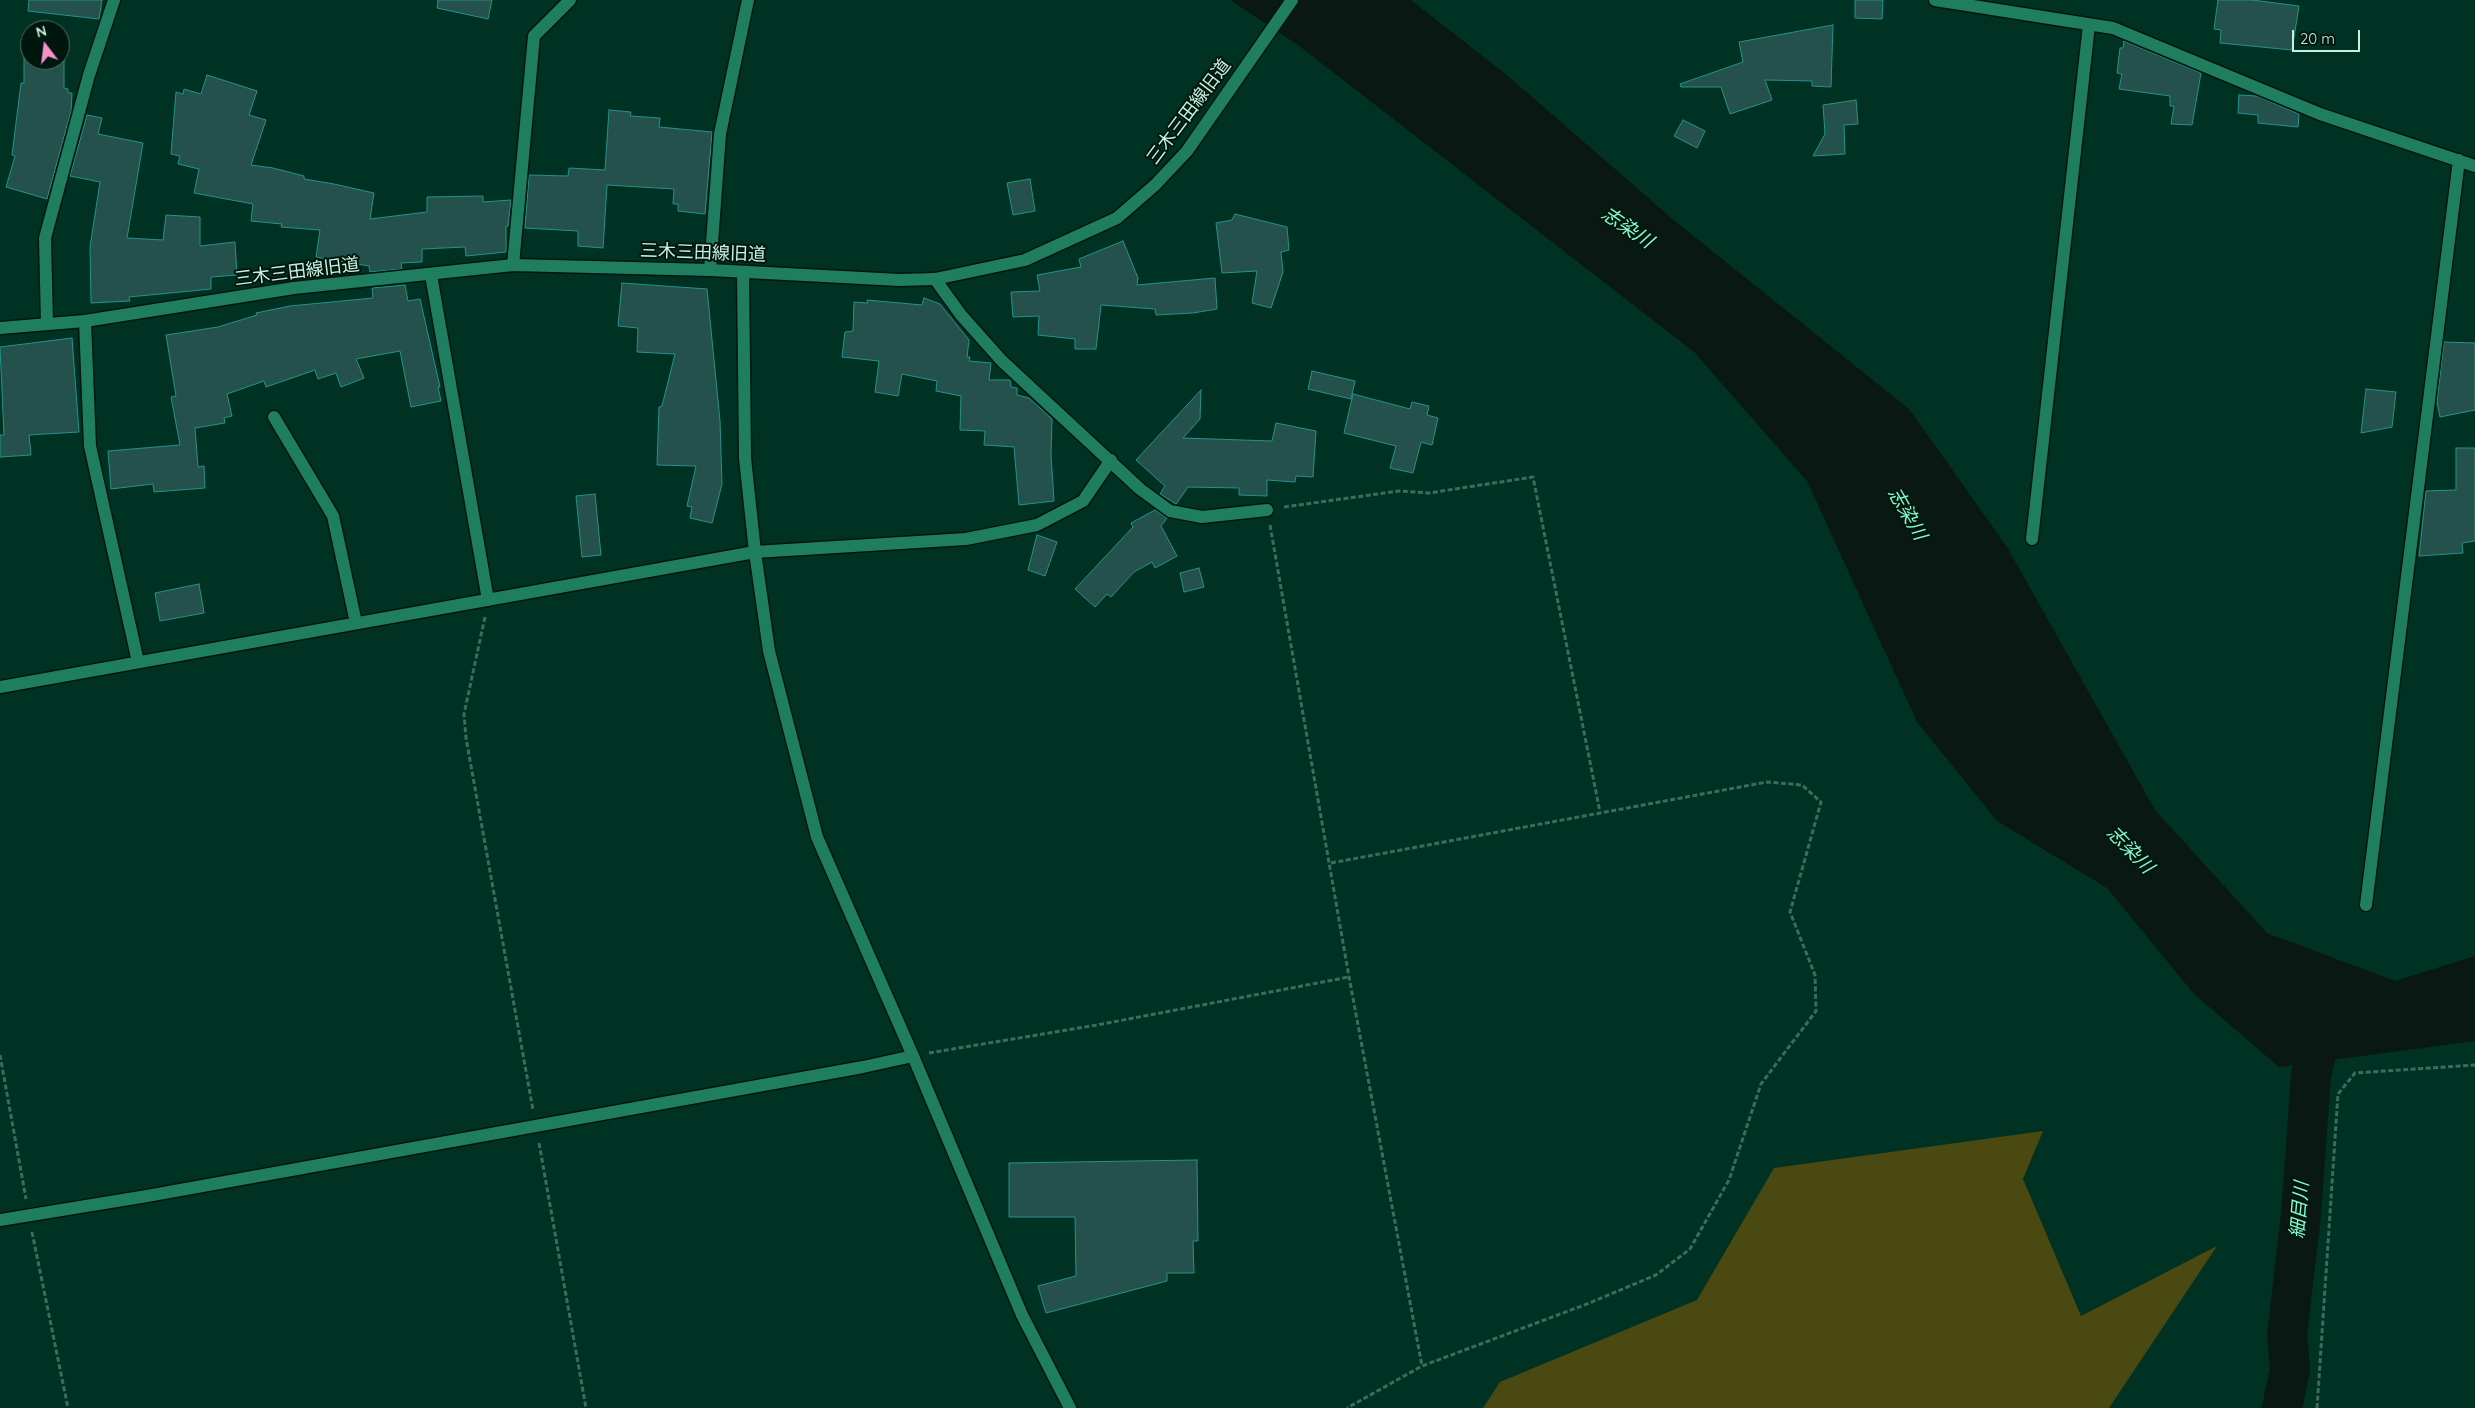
<!DOCTYPE html>
<html>
<head>
<meta charset="utf-8">
<style>
	body { margin:0 }
	#map { position:relative; width:2475px; height:1408px; overflow:hidden; background:#003223; font-family:Quicksand,sans-serif }
	canvas { display:block }
	.north { position:absolute; left:20px; top:20px; width:50px; height:50px; box-sizing:border-box; background:#00170e; border:1px solid #506e62; border-radius:50%; rotate:345deg; font-size:14px; font-weight:700; line-height:20px; text-align:center; color:#c7f0df }
	.north::after { content:''; display:block; margin:auto; width:18px; height:22px; background:#f98fc8; clip-path:polygon(50% 0,100% 100%,50% 72%,0 100%) }
	.scale { position:absolute; left:2292px; top:30px; width:68px; height:22px; box-sizing:border-box; border:2px solid #c7f0df; border-top:0; padding-left:6px; font-size:15px; line-height:18px; white-space:nowrap; color:#c7f0df; -webkit-text-stroke:4px #00170e; paint-order:stroke }
</style>
</head>
<body>
<div id="map">
<canvas width="2475" height="1408"></canvas>
<div class="north">N</div>
<div class="scale">20 m</div>
</div>
<script>
const ctx = document.querySelector('canvas').getContext('2d');
ctx.lineJoin = 'round';
function paint(path, color) {
  ctx.fillStyle = color;
  ctx.fill(path, 'evenodd');
}
function poly(rows) {
  const path = new Path2D();
  for (const r of rows) {
    path.moveTo(r[0], r[1]);
    for (let i = 2; i < r.length; i += 2) path.lineTo(r[i], r[i + 1]);
  }
  return path;
}
function trace(path, color, width, dash) {
  ctx.strokeStyle = color;
  ctx.lineWidth = width;
  ctx.lineCap = dash ? 'butt' : 'round';
  ctx.setLineDash(dash || []);
  ctx.stroke(path);
}
function label(font, color, halo, rows, align = 'center') {
  ctx.font = font + ' Quicksand,"Noto Sans JP",sans-serif';
  ctx.lineWidth = 4;
  ctx.setLineDash([]);
  ctx.textBaseline = 'middle';
  ctx.strokeStyle = halo;
  ctx.fillStyle = color;
  for (const [text, x, y, turn = 0] of rows) {
    ctx.save();
    ctx.translate(x, y);
    ctx.rotate((+turn || 0) * Math.PI / 180);
    ctx.textAlign = isNaN(turn) ? turn : align;
    if (halo) ctx.strokeText(text, 0, 0);
    ctx.fillText(text, 0, 0);
    ctx.restore();
  }
}
paint(poly([
	[2043,1131,2023,1179,2081,1316,2217,1246,2109,1408,1483,1408,1500,1382,1697,1300,1774,1168]
]), '#4a4911');
paint(poly([
	[1230,0,1411,0,1508,76,1676,222,1909,409,2007,547,2155,810,2267,933,2395,981,2475,956,2475,1041,2279,1067,2194,994,2107,888,1997,821,1917,722,1807,481,1694,352,1298,45]
]), '#091813');
trace(poly([
	[2282,1408,2290,1369,2287,1335,2301,1215,2311,1075,2325,1013]
]), '#091813', 40);
const building = poly([
	[29,0,102,0,99,19,28,11,29,0],
	[438,0,492,0,488,19,437,8,438,0],
	[1855,0,1883,0,1882,19,1855,18,1855,0],
	[2218,0,2252,0,2299,6,2292,50,2220,43,2221,30,2214,29,2218,0],
	[1833,25,1831,87,1812,86,1812,81,1765,80,1772,100,1730,114,1721,87,1681,87,1680,84,1743,62,1739,42,1833,25],
	[2124,41,2201,73,2192,125,2171,124,2174,106,2170,106,2170,96,2119,89,2122,74,2117,73,2120,48,2123,48,2124,41],
	[24,50,30,50,30,60,60,60,60,50,64,50,64,88,68,89,68,93,72,93,71,111,47,199,6,187,15,156,12,155,21,83,24,83,24,50],
	[207,75,257,91,249,115,266,120,251,165,273,168,304,176,304,179,334,184,374,193,370,219,427,212,427,197,483,196,483,202,511,200,508,226,506,226,506,252,466,256,465,247,422,249,422,262,401,263,402,269,370,272,369,266,316,257,320,230,281,227,282,224,251,221,253,204,194,193,199,169,178,164,180,156,171,154,176,92,183,94,184,89,201,94,207,75],
	[2239,95,2257,96,2299,114,2298,127,2258,123,2258,115,2238,113,2239,95],
	[1856,100,1858,124,1844,125,1845,154,1813,156,1825,134,1823,105,1856,100],
	[609,110,631,112,630,116,660,118,659,127,712,132,705,214,678,211,678,204,673,204,674,189,607,185,603,248,578,246,578,231,525,228,529,175,568,176,569,168,605,170,609,110],
	[87,115,102,118,98,134,143,143,127,238,163,240,166,215,200,217,200,246,235,242,237,275,211,277,211,289,129,297,130,301,91,303,90,247,100,182,70,176,87,115],
	[1683,120,1705,131,1697,148,1674,136,1683,120],
	[1030,179,1035,211,1013,215,1007,183,1030,179],
	[1235,214,1287,227,1289,250,1281,252,1283,272,1271,308,1252,303,1257,271,1222,273,1216,223,1232,220,1235,214],
	[1123,241,1138,278,1137,285,1215,278,1217,309,1193,313,1156,315,1155,309,1101,305,1096,349,1075,349,1075,339,1038,335,1039,316,1013,317,1011,292,1040,291,1037,275,1081,267,1079,259,1123,241],
	[622,283,707,289,720,421,722,484,712,523,690,518,692,507,687,506,696,466,657,465,659,407,662,406,675,354,637,352,638,328,618,326,622,283],
	[405,285,408,301,420,299,440,387,438,387,441,401,411,407,400,351,356,359,364,378,341,387,336,373,318,379,315,370,266,387,264,381,227,394,232,416,224,418,225,423,195,428,198,467,204,466,205,488,154,492,153,484,111,489,108,451,180,445,171,397,176,396,166,335,218,327,257,315,256,313,290,306,373,298,372,288,405,285],
	[924,298,940,304,969,340,967,357,970,357,969,361,991,363,989,380,1010,380,1011,387,1017,388,1017,395,1029,398,1052,419,1051,455,1054,501,1019,505,1014,447,984,445,985,431,960,430,961,396,936,391,937,381,902,374,898,396,875,392,879,361,842,357,845,332,853,331,854,302,868,303,867,300,922,305,924,298],
	[72,338,79,432,29,435,31,455,0,457,0,435,4,435,0,347,72,338],
	[2444,342,2475,343,2475,410,2440,417,2437,402,2444,342],
	[1312,371,1355,381,1351,399,1308,389,1312,371],
	[2366,389,2396,392,2392,427,2361,433,2366,389],
	[1201,390,1200,419,1183,438,1272,441,1276,423,1316,431,1313,477,1296,476,1295,482,1267,480,1267,496,1239,495,1239,488,1188,487,1176,504,1160,494,1165,486,1136,460,1201,390],
	[1353,394,1410,409,1412,402,1429,406,1427,415,1438,418,1432,445,1421,442,1413,473,1390,468,1396,446,1344,433,1353,394],
	[2456,448,2475,448,2475,541,2462,543,2463,553,2419,556,2426,491,2456,490,2456,448],
	[595,494,601,555,582,557,576,496,595,494],
	[1155,510,1167,518,1161,526,1177,556,1155,568,1152,562,1134,572,1111,597,1107,594,1095,607,1075,589,1133,527,1131,523,1155,510],
	[1037,535,1057,542,1045,576,1028,570,1037,535],
	[1199,568,1204,587,1184,592,1180,573,1199,568],
	[199,584,204,613,160,621,155,593,199,584],
	[1197,1160,1198,1241,1193,1241,1194,1273,1167,1273,1167,1281,1046,1313,1038,1286,1076,1276,1075,1217,1009,1217,1009,1163,1197,1160]
]);
paint(building, '#25514d');
trace(building, '#21948c', 1);
const minor = poly([
	[1935,0,2113,28,2320,114,2475,166],
	[513,265,534,36,570,0],
	[710,270,720,134,748,0],
	[431,275,488,600],
	[935,279,961,315,1002,361,1140,489,1170,511,1202,517,1267,510],
	[85,321,90,446,138,662],
	[47,324,45,238,89,75,114,0],
	[274,417,333,516,356,623],
	[2032,539,2089,25],
	[0,687,755,552,966,539,1037,525,1083,501,1111,460],
	[2366,905,2459,160],
	[0,1220,147,1196,863,1067,913,1056]
]);
const tertiary = poly([
	[743,272,745,458,755,552,769,651,817,837,913,1056,1022,1315,1070,1408],
	[0,328,85,321,294,288,513,265,710,270,899,280,935,279,1025,260,1117,218,1155,185,1187,151,1292,0]
]);
trace(minor, '#00170e', 15);
trace(tertiary, '#00170e', 15);
trace(poly([
	[1284,507,1399,491,1429,493,1533,477,1600,812],
	[1270,525,1349,977,1422,1366],
	[485,617,464,714,466,738,533,1110],
	[1331,863,1767,782,1802,785,1821,802,1790,912,1815,975,1816,1011,1761,1084,1729,1180,1690,1249,1656,1275,1587,1304,1422,1366,1347,1408],
	[929,1053,1097,1025,1349,977],
	[0,1055,26,1199],
	[539,1143,586,1408],
	[32,1232,68,1408],
	[2317,1408,2338,1094,2355,1073,2475,1065]
]), '#3d6c5d', 3, [5, 2.5]);
trace(minor, '#1f7e60', 12);
trace(tertiary, '#1f7e60', 12);
label('18px', '#c7f0df', '#00170e', [
	["三木三田線旧道",1189,112,-53],
	["三木三田線旧道",703,253,2],
	["三木三田線旧道",297,272,-7]
]);
label('italic 19px', '#86f9cf', '#00170e', [
	["志染川",1627,228,34],
	["志染川",1907,514,60],
	["志染川",2130,850,46],
	["細目川",2300,1210,-85]
]);
</script>
</body>
</html>
